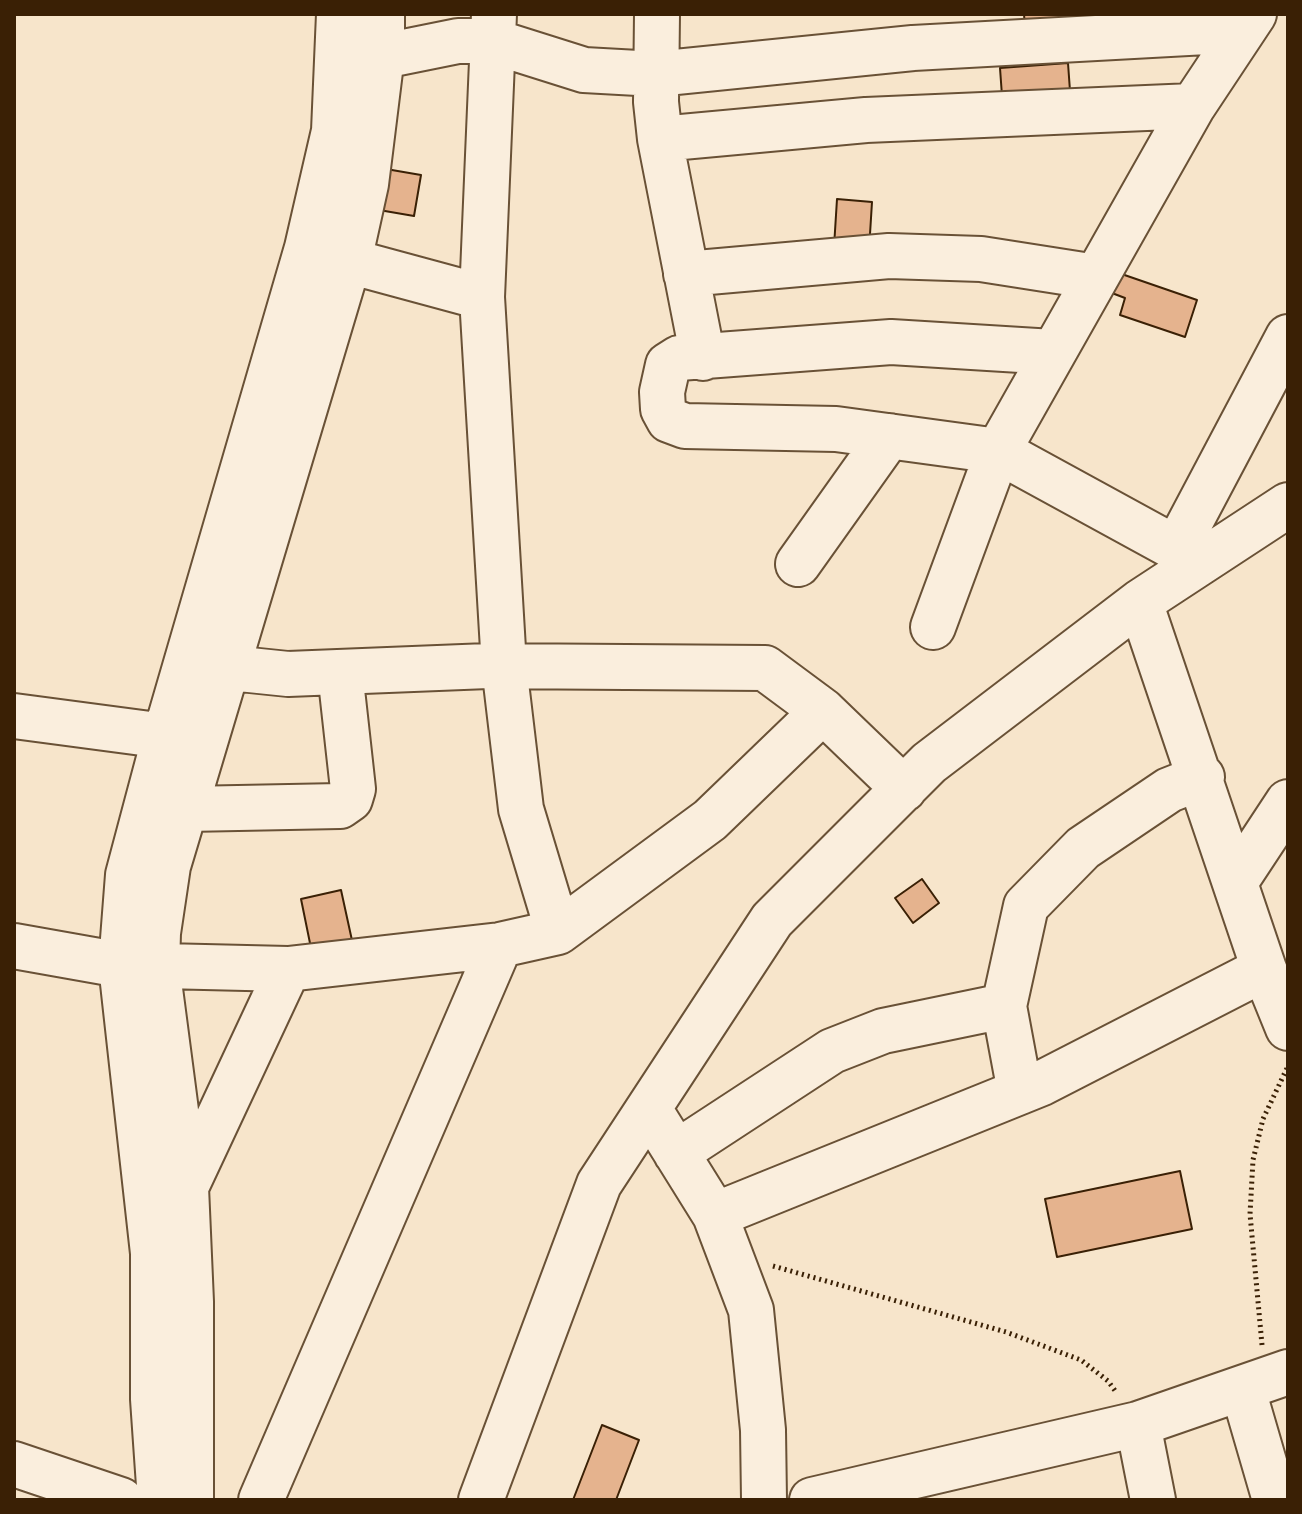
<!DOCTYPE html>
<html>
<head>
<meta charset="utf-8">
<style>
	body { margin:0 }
	#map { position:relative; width:1302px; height:1514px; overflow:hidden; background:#f7e5cb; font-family:"Libre Caslon Text",serif }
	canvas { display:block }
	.frame { position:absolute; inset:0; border:16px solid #3a2005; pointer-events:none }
</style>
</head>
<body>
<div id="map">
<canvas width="1302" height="1514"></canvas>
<div class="frame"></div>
</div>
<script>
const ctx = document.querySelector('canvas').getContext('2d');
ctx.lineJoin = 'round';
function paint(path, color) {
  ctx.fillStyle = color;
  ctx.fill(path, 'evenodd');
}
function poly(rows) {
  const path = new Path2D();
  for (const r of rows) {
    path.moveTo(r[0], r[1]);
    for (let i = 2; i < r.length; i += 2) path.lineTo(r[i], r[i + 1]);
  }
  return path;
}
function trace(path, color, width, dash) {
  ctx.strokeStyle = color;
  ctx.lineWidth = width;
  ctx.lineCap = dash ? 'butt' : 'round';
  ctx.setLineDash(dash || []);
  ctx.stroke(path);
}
const building = poly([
	[1024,14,1077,14,1082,16,1083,23,1026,41,1024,14],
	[1068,63,1071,105,1003,110,1000,68,1068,63],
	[386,169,421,175,414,216,379,210,386,169],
	[837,199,872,202,869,250,834,247,837,199],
	[1110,270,1197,300,1185,337,1120,315,1125,298,1104,290,1110,270],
	[922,879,939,903,913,923,895,898,922,879],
	[341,890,353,945,312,953,301,899,341,890],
	[1180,1171,1192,1229,1057,1257,1045,1199,1180,1171],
	[602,1425,639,1440,616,1500,573,1500,602,1425]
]);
paint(building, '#e5b38e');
trace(building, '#3a2005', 2);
const minor = poly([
	[494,14,482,297,504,666,521,809,558,932],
	[657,14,656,102,660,139,703,358],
	[354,62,458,41,492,41,584,70,656,74,913,48,1243,30],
	[660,139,866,120,1193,106],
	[349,261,482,297],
	[686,274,889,256,981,259,1096,277],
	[1176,549,1288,337],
	[1201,562,998,451,1193,106,1254,14],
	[798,564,889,436],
	[1140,602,1264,969,1288,1028],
	[933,627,998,451,836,429,685,426,669,420,663,409,662,392,668,365,679,358,891,342,1053,352],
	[823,711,904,789],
	[14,716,165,736],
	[187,809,340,806,350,799,353,789,340,672],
	[1236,881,1288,802],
	[14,946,121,965,288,969,500,945,558,932,710,820,823,711,765,668,488,666,288,674,230,668],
	[1020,1092,1004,1006,1026,906,1083,848,1169,790,1202,777],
	[649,1109,715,1215,751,1310,763,1430,764,1500],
	[676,1153,832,1051,883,1031,1004,1006],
	[186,1187,288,969],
	[715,1215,1042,1083,1264,969],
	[1243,1390,1275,1500],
	[1138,1424,1153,1500],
	[14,1464,121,1500],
	[160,1500,153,1399,153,1253,121,965,128,875,165,736,307,248,334,131,339,14],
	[191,1500,191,1302,186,1187,157,966,158,933,168,866,349,261,366,184,382,55,382,14],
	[261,1500,500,945],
	[481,1500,599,1184,772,920,929,763,1140,602,1288,505],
	[812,1500,1138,1424,1288,1372]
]);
trace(minor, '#695136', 48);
trace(poly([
	[773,1266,1006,1332,1081,1360,1108,1381,1116,1392],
	[1262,1345,1250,1214,1253,1160,1263,1119,1288,1066]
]), '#3a2005', 5, [2, 4]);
trace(minor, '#faeedd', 44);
</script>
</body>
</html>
